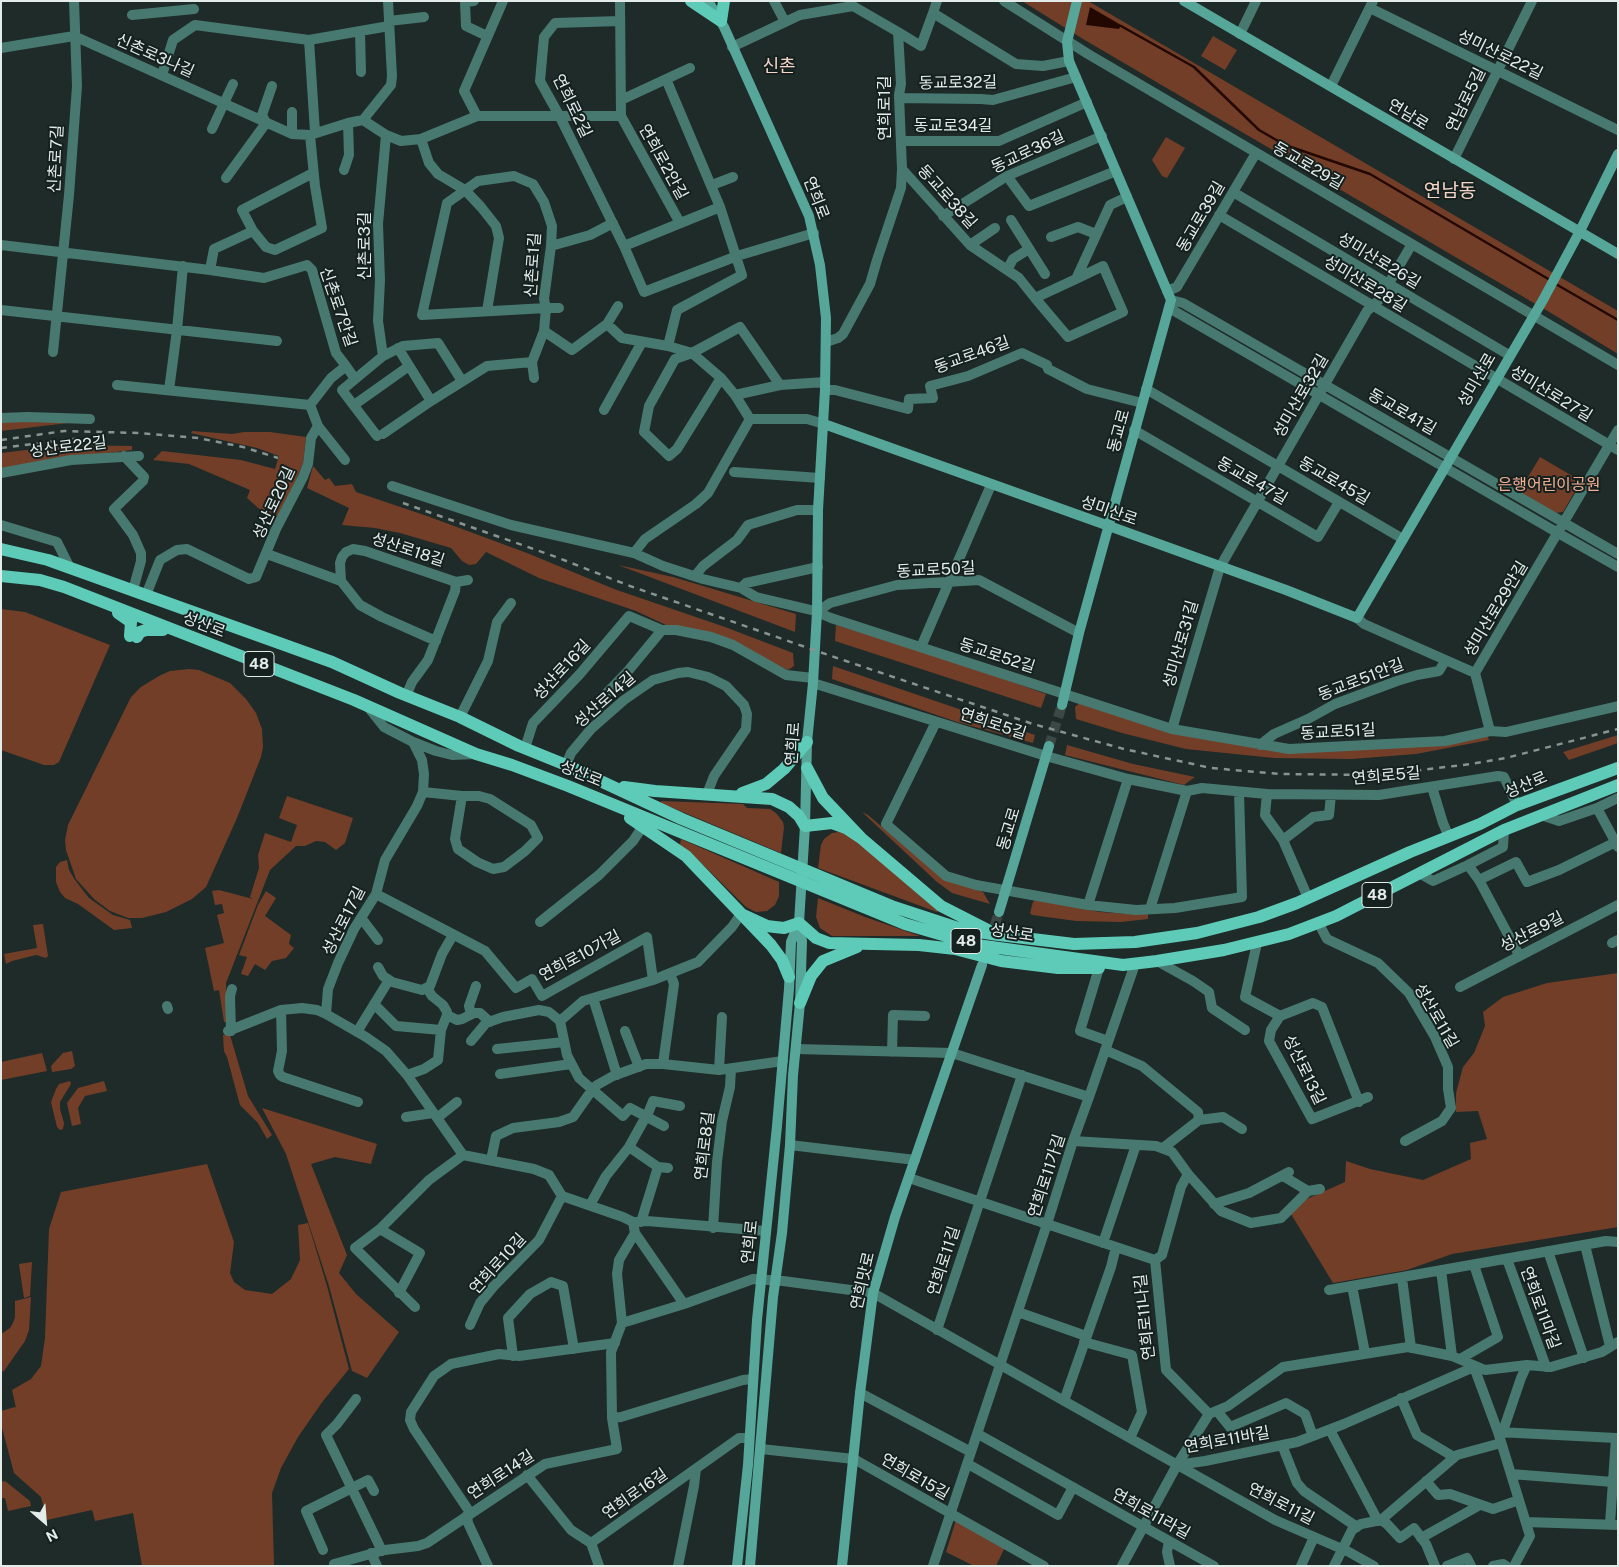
<!DOCTYPE html>
<html>
<head>
<meta charset="utf-8">
<style>
	body { margin:0 }
	#map { position:relative; width:1619px; height:1567px; overflow:hidden; background:#1e2b28; font-family:"Public Sans",sans-serif }
	canvas { display:block }
	.frame { position:absolute; inset:0; border:2px solid #e4ecea; pointer-events:none }
	.north { position:absolute; left:20px; top:1497px; width:50px; height:50px; -webkit-text-stroke:4px #14211f; paint-order:stroke; rotate:153deg; font-size:14px; font-weight:700; line-height:20px; text-align:center; color:#e4ecea }
	.north::after { content:''; display:block; margin:auto; width:18px; height:22px; background:#e4ecea; clip-path:polygon(50% 0,100% 100%,50% 72%,0 100%) }
</style>
</head>
<body>
<div id="map">
<canvas width="1619" height="1567"></canvas>
<div class="frame"></div>
<div class="north">N</div>
</div>
<script>
const ctx = document.querySelector('canvas').getContext('2d');
ctx.lineJoin = 'round';
function paint(path, color) {
  ctx.fillStyle = color;
  ctx.fill(path, 'evenodd');
}
function poly(rows) {
  const path = new Path2D();
  for (const r of rows) {
    path.moveTo(r[0], r[1]);
    for (let i = 2; i < r.length; i += 2) path.lineTo(r[i], r[i + 1]);
  }
  return path;
}
function trace(path, color, width, dash) {
  ctx.strokeStyle = color;
  ctx.lineWidth = width;
  ctx.lineCap = dash ? 'butt' : 'round';
  ctx.setLineDash(dash || []);
  ctx.stroke(path);
}
function label(font, color, halo, rows, align = 'center') {
  ctx.font = font + ' "Public Sans","Noto Sans KR",sans-serif';
  ctx.lineWidth = 4;
  ctx.setLineDash([]);
  ctx.textBaseline = 'middle';
  ctx.strokeStyle = halo;
  ctx.fillStyle = color;
  for (const [text, x, y, turn = 0] of rows) {
    ctx.save();
    ctx.translate(x, y);
    ctx.rotate((+turn || 0) * Math.PI / 180);
    ctx.textAlign = isNaN(turn) ? turn : align;
    if (halo) ctx.strokeText(text, 0, 0);
    ctx.fillText(text, 0, 0);
    ctx.restore();
  }
}
paint(poly([
	[1022,1,1088,1,1618,311,1618,354,1551,313,1083,39],
	[1213,36,1237,50,1225,70,1201,56],
	[1166,137,1185,148,1167,178,1162,176,1152,160],
	[1,420,68,421,68,423,1,431],
	[192,431,232,434,244,432,270,432,306,437,303,463,292,490,274,522,247,498,250,490,189,464,153,460,162,451,241,460,275,469,279,456,257,448,191,433],
	[67,445,132,446,132,450,45,461,1,471,1,453],
	[1540,457,1581,481,1563,512,1556,513,1519,492],
	[313,466,325,480,329,478,335,486,352,484,356,492,427,516,527,553,614,589,725,627,793,653,794,666,788,670,704,632,666,625,636,611,539,578,486,552,476,564,469,565,462,561,451,548,400,533,375,528,342,525,349,508,307,488],
	[618,565,673,577,796,614,795,632],
	[1,609,25,612,110,645,59,762,54,765,44,765,1,750],
	[836,625,945,658,1046,694,1041,708,835,641],
	[833,666,1035,735,1033,743,957,722,832,679],
	[189,669,199,670,230,683,246,699,256,713,262,729,263,747,261,757,237,818,206,887,192,899,166,912,142,918,128,918,110,911,94,899,76,879,66,850,65,840,68,825,131,697,141,687,159,676,170,671],
	[1082,701,1140,720,1319,751,1487,734,1489,740,1416,754,1352,759,1274,758,1186,749,1122,733,1076,719,1075,707],
	[1618,735,1618,743,1569,760,1563,752],
	[1067,745,1133,764,1195,777,1184,785,1065,755],
	[287,796,353,818,345,843,336,850,325,842,316,841,305,846,296,846,270,870,226,983,227,1022,224,1022,219,990,214,991,205,948,224,943,217,915,224,913,222,904,215,905,212,891,219,890,253,899,250,897,259,868,258,855,265,833,291,842,297,825,279,818],
	[661,801,743,804,747,808,770,809,776,813,783,822,784,827,781,853,661,803],
	[862,812,868,815,942,878,983,892,990,904,952,893,937,882],
	[839,832,850,835,938,911,937,912,818,868,821,845,824,839,832,833],
	[681,839,779,882,779,896,775,905,767,911,756,912,746,907,691,853,680,845],
	[67,860,69,870,75,880,89,898,113,915,130,920,132,928,114,930,78,904,65,898,60,892,56,882,56,867,60,862],
	[266,891,276,898,265,916,291,935,289,944,294,948,286,958,272,961,265,970,255,964,248,976,241,974,247,957,239,955,258,905],
	[818,898,865,917,920,936,832,936,820,928,816,917],
	[1036,900,1100,912,1130,914,1148,912,1148,919,1121,922,1076,921,1032,915,1030,913,1033,902],
	[43,924,48,956,46,958,36,955,12,961,6,964,4,954,37,948,33,925],
	[1618,973,1618,1227,1452,1254,1407,1270,1333,1283,1291,1214,1300,1202,1345,1182,1346,1161,1370,1169,1423,1180,1471,1159,1470,1143,1487,1139,1478,1111,1456,1112,1456,1093,1463,1067,1474,1053,1485,1026,1483,1012,1503,997,1547,983],
	[223,1035,230,1035,248,1096,272,1135,267,1139,258,1123,240,1105,227,1057,224,1051],
	[72,1051,75,1066,71,1069,52,1072,51,1066,63,1053],
	[42,1053,47,1071,1,1080,1,1062],
	[70,1081,71,1084,60,1102,60,1109,64,1123,63,1129,60,1130,57,1127,51,1102,56,1089,59,1084],
	[104,1081,107,1091,85,1096,78,1108,81,1124,72,1126,67,1103,78,1088],
	[262,1108,377,1144,371,1164,335,1157,311,1164,347,1255,339,1273,356,1294,399,1332,367,1378,352,1371,329,1286,286,1154],
	[207,1164,234,1242,230,1273,234,1282,245,1290,272,1294,291,1279,300,1260,298,1225,308,1223,327,1286,349,1369,323,1401,298,1437,281,1468,272,1493,274,1566,142,1566,133,1513,95,1521,92,1510,47,1520,41,1497,14,1473,1,1424,1,1411,15,1407,16,1408,12,1390,31,1379,41,1366,45,1338,49,1229,61,1192],
	[32,1262,30,1296,24,1298,19,1264],
	[31,1297,29,1330,25,1341,4,1371,1,1372,1,1334,10,1328,13,1323,15,1317,15,1301],
	[5,1481,30,1501,31,1506,8,1511,5,1498,1,1498,1,1482],
	[956,1520,1005,1547,996,1566,974,1566,946,1552]
]), '#733e28');
paint(poly([
	[1090,7,1121,25,1119,29,1086,25]
]), '#230801');
trace(poly([
	[1121,26,1194,67,1259,130,1285,145,1370,174,1550,280],
	[1554,283,1618,320]
]), '#230801', 2.5);
trace(poly([
	[1049,746,1062,705],
	[990,940,999,912]
]), '#3c4845', 10, [10, 5]);
trace(poly([
	[474,1,465,2,466,26,487,36],
	[620,1,621,116,680,223],
	[774,1,785,22],
	[1004,1,1088,54,1618,365],
	[1370,8,1618,130],
	[933,13,937,1],
	[132,15,194,9],
	[389,21,424,17],
	[620,21,555,23,544,37,540,81,560,117,624,246,644,292,737,256,814,233],
	[360,31,361,72],
	[898,32,921,46,933,13,1016,64,1043,66,1069,61],
	[1240,34,1256,1],
	[309,40,315,132],
	[732,47,800,15,853,6,898,32,901,84,899,95,902,169,901,188,877,260,870,284,843,334,838,338,826,342],
	[1,48,74,36,292,134,310,135,348,123,363,120],
	[162,75,173,40,195,25,309,40,389,26],
	[666,79,720,207,742,275,677,310,668,346],
	[1331,86,1373,1],
	[899,98,981,99,993,100,1076,77],
	[621,100,690,68],
	[292,112,292,134],
	[477,116,464,91,503,1],
	[363,120,391,85,392,76,388,1],
	[363,120,386,135,401,141,421,139],
	[212,129,233,84],
	[310,135,315,186,322,228,275,250,266,247,253,231,242,210,313,173],
	[901,141,999,141,1087,102],
	[1454,159,1532,1],
	[902,169,970,245,1019,278,1035,298,1076,279,1110,205,1127,197],
	[344,170,349,155,348,123],
	[1007,176,1029,206,1116,171],
	[226,178,266,123,262,115,272,86],
	[712,185,733,177],
	[1233,192,1509,355],
	[1219,215,1618,450],
	[943,216,1007,176,1102,136],
	[1011,220,1045,274],
	[1051,237,1078,227,1096,234],
	[1,245,210,270,264,278,307,265,312,270,336,353,346,366],
	[970,245,995,228],
	[551,246,590,235,613,223],
	[624,246,720,207],
	[210,270,214,249,253,231],
	[1007,270,1013,259,1029,249],
	[1167,291,1177,287,1256,153],
	[1035,298,1068,337,1123,312,1103,266,1076,279],
	[1171,300,1183,303,1618,554],
	[1169,308,1558,533,1618,567],
	[1,310,277,341],
	[487,311,499,238,496,226,481,207,465,190,438,174,429,163,421,139,477,116,621,116],
	[607,324,622,338,668,346,692,353,721,378,735,395,750,419],
	[544,331,572,350,607,324,618,306],
	[398,348,431,401],
	[53,352,69,195,77,86,74,1],
	[383,356,378,321,380,280,378,224,386,135],
	[534,378,532,362,544,331,546,308,544,299,551,246,552,226,544,202,533,184,514,176,478,181,447,203,422,315,546,308,559,308],
	[721,378,677,449,669,456,644,432,649,406,675,359,692,353,740,327,780,385],
	[117,385,310,405,331,378,346,366,355,379],
	[1146,389,1403,539],
	[169,390,177,330,183,266],
	[825,390,835,390,908,409,909,399,933,398,930,386,968,376,1022,353,1047,365,1048,369,1087,389,1142,403],
	[735,395,780,385,825,382],
	[310,405,318,426,345,460],
	[354,405,409,366],
	[604,410,642,342],
	[1,418,28,417,90,419],
	[1134,430,1318,537,1339,502],
	[383,434,431,401,487,366,532,362],
	[377,436,342,390,383,356,403,346,438,343,462,381],
	[124,456,144,477,143,481,114,509,133,535,141,553,141,561,133,590],
	[734,472,820,478],
	[1,473,71,460,139,456],
	[392,486,511,525,634,553,663,566,703,579,741,588,756,597,811,610],
	[1,525,57,542,70,568],
	[634,553,645,539,696,504,708,493,750,419,807,419,824,424],
	[267,554,341,581],
	[695,576,703,566,737,540,748,525,797,510,818,510],
	[741,588,746,583,818,567],
	[146,595,160,560,177,550,187,549,249,579,256,577,276,529,303,477,308,464,311,438,318,426],
	[817,612,831,618,1172,729,1289,749,1445,741,1490,731,1506,732,1618,706],
	[817,612,830,603,897,585,979,580,1079,633],
	[1357,618,1364,624,1475,673],
	[436,641,382,617,360,605,341,581,340,563,342,557,346,552,353,549,365,551,456,582,468,580],
	[921,647,991,485],
	[813,683,1046,756,1128,779,1187,791,1202,788,1267,794,1379,795,1498,776,1504,777,1517,805],
	[406,696,412,682,428,660,455,591,456,582],
	[602,698,628,671,662,630],
	[368,707,384,727,413,742,436,751,452,755,475,754],
	[460,717,488,661,497,622,511,603],
	[936,722,886,824,946,876,976,885,1088,905,1136,910,1175,908,1242,897,1239,792],
	[1172,729,1220,567,1367,311,1379,300,1412,244],
	[1490,731,1475,673,1618,430],
	[1260,745,1274,734,1308,719,1335,704,1397,681,1417,675,1439,671,1445,661],
	[525,748,533,723,579,675,629,616,662,630,676,630,711,637,733,645,786,675,813,678],
	[566,765,571,753,591,729,624,700,653,680,678,673,688,672,708,677,726,686,744,705,747,714,746,729,714,776,707,794],
	[1432,787,1443,823,1449,837],
	[423,792,462,796,479,796,490,799,531,825,538,838,525,851,504,867,493,869,477,862,458,849,455,839,462,796],
	[1267,794,1265,815,1283,840,1308,898],
	[1597,808,1618,847],
	[1541,815,1559,821,1597,808,1618,798],
	[1283,840,1313,817,1329,815,1331,795],
	[1468,865,1479,880,1519,955],
	[1419,873,1433,881,1468,865,1503,847,1504,830],
	[1479,880,1516,862,1527,882,1559,870,1618,841],
	[376,894,485,951,516,988,532,979,542,996,647,937,653,980],
	[1088,905,1128,779],
	[1150,909,1187,791],
	[362,919,378,940],
	[540,922,599,875,633,841,643,826],
	[1319,924,1327,939,1378,963,1409,993,1435,1037,1448,1067,1448,1089,1451,1108,1442,1121,1405,1141],
	[1257,943,1245,997,1280,1016,1313,1003,1322,1007,1359,1102],
	[1612,943,1618,940],
	[1157,961,1193,981,1209,992,1212,1008,1245,1030],
	[378,967,383,976,392,982,422,990,430,986,442,954,453,935],
	[1099,968,1080,1031,1108,1041],
	[1460,987,1618,905],
	[427,988,432,996,443,1005,447,1012,447,1015,457,1020,462,1019,474,1013,480,1013,490,1022],
	[593,998,617,1075],
	[374,1004,396,1026,441,1030],
	[167,1006,168,1009],
	[281,1010,282,1051,278,1071,280,1075,283,1077,358,1102],
	[326,1014,328,989,338,963,354,929,376,894,385,860,417,806,423,792,424,774,422,760,413,742],
	[471,1014,469,1006,476,986],
	[1280,1016,1271,1030,1269,1041,1312,1119,1368,1097],
	[560,1021,583,1001,653,980,698,962,732,927,741,914],
	[560,1021,567,1055,579,1078,623,1116,630,1108,664,1126],
	[228,1031,281,1010,302,1008,317,1010,326,1014,366,1037,386,1051,407,1075,463,1155,534,1169,549,1175,562,1196,623,1217,633,1222,635,1233,619,1260,617,1274,622,1323,611,1352,612,1418],
	[231,1031,230,996,232,989],
	[625,1031,639,1067],
	[357,1032,389,980],
	[471,1041,486,1023,503,1017,539,1010,549,1012,560,1021],
	[497,1049,564,1042],
	[796,1049,952,1053,1089,1097],
	[1105,1050,1142,1066,1198,1112,1199,1120,1223,1117,1242,1129],
	[892,1052,893,1015,925,1016],
	[663,1064,674,984,670,973],
	[719,1070,722,1017],
	[500,1074,571,1064],
	[407,1075,424,1069,438,1060,441,1030,447,1015],
	[406,1117,433,1113],
	[437,1118,457,1102],
	[1073,1141,1156,1146,1172,1152,1188,1174,1221,1211,1251,1223,1281,1218,1308,1191,1320,1189],
	[790,1145,915,1160],
	[629,1147,658,1167,668,1168],
	[1163,1148,1199,1120],
	[491,1160,496,1136,513,1128,559,1122,573,1117,592,1090,597,1085,613,1076,646,1064,663,1064,719,1070,783,1061],
	[1283,1176,1308,1191],
	[909,1178,1155,1260,1166,1370,1209,1414],
	[1214,1204,1249,1193,1289,1172],
	[590,1205,606,1176,629,1147,649,1111,653,1101,680,1106],
	[633,1222,647,1221,766,1231],
	[641,1222,658,1167],
	[713,1228,717,1162,722,1121,730,1087,731,1069],
	[380,1229,420,1253,399,1293],
	[635,1233,684,1304],
	[1103,1243,1136,1145],
	[1585,1245,1610,1346],
	[1548,1251,1584,1358],
	[1507,1259,1546,1367],
	[1155,1260,1162,1255,1181,1187,1188,1174],
	[1441,1270,1452,1356],
	[1402,1278,1411,1348],
	[1352,1286,1365,1353],
	[1329,1290,1606,1241,1618,1242],
	[415,1307,355,1248,380,1229,429,1180,463,1155],
	[1018,1312,1086,1336],
	[622,1323,684,1304,753,1279,783,1281,873,1293,1275,1520,1349,1552,1374,1566],
	[470,1325,480,1303,493,1287,539,1240,562,1196],
	[937,1330,1022,1075],
	[1084,1342,1132,1355,1142,1412,1130,1438],
	[513,1356,508,1318,530,1294,551,1282,563,1286,574,1349],
	[1460,1359,1498,1337,1474,1265],
	[1474,1367,1498,1432,1530,1536,1514,1566],
	[860,1393,971,1452],
	[1401,1398,1417,1435,1454,1457],
	[356,1399,337,1424,326,1435,382,1551],
	[1064,1401,1111,1267,1116,1247],
	[1217,1411,1230,1427,1286,1403,1305,1414,1313,1436],
	[1330,1430,1378,1521],
	[1503,1431,1521,1378,1527,1365],
	[1498,1432,1616,1438,1610,1524],
	[978,1434,1214,1566],
	[1282,1445,1297,1483,1304,1491,1357,1527],
	[761,1449,854,1459,1044,1566],
	[968,1464,1058,1515,1073,1487],
	[1177,1465,1205,1461,1297,1442,1344,1424,1474,1367],
	[1511,1474,1613,1482],
	[527,1475,571,1530,591,1543,599,1566],
	[1426,1481,1438,1495,1450,1494,1493,1509,1519,1500],
	[467,1508,414,1429,410,1420,411,1412,434,1376,451,1364,499,1354,519,1356,615,1343],
	[467,1515,468,1523,488,1566],
	[1381,1520,1457,1455,1501,1443],
	[1526,1522,1618,1525],
	[1421,1538,1480,1505],
	[1169,1541,1167,1552,1170,1566],
	[591,1543,739,1438,749,1438],
	[323,1550,306,1511,368,1480,374,1491],
	[371,1553,377,1566],
	[334,1564,385,1550,418,1546,427,1543,545,1464,617,1449,612,1418,621,1417,743,1380,753,1379],
	[678,1566,694,1486,696,1469],
	[933,1566,1047,1224,1073,1141,1089,1097,1135,964],
	[1122,1566,1177,1465,1209,1414,1228,1406,1283,1367,1408,1347,1452,1356,1485,1370,1527,1365,1551,1367,1602,1352,1618,1342],
	[1301,1566,1314,1537],
	[1334,1566,1352,1530,1361,1524,1381,1520,1387,1524,1400,1538,1414,1528,1426,1544,1435,1566],
	[1447,1566,1467,1558,1471,1566],
	[1493,1566,1503,1564,1506,1566]
]), '#487970', 10);
trace(poly([
	[708,1,724,27,809,216,820,265,826,318,825,390,818,510,817,612,813,683,807,742,805,826,799,923,802,941,800,1003,793,1075,790,1145,782,1233,773,1297,750,1566],
	[1184,1,1618,254],
	[824,424,1109,526,1286,590,1357,618,1543,300,1580,231,1618,154],
	[1062,705,1079,633,1171,300,1069,61,1067,42,1077,1],
	[999,912,1049,746],
	[737,1566,748,1465,757,1320,777,1126,789,989,791,942,799,923],
	[842,1566,860,1393,873,1293,895,1217,982,965]
]), '#56a799', 10);
trace(poly([
	[691,1,721,21,724,1],
	[1,549,48,560,332,662,400,693,460,717,519,746,566,765,682,819,894,907,964,930,999,935,1074,944,1135,942,1197,933,1259,917,1297,903,1410,852,1480,824,1517,805,1618,768],
	[1,576,40,580,64,587,354,700,476,754,512,765,568,786,905,924,977,945,1101,962,1123,965,1157,961,1224,950,1289,934,1336,916,1504,830,1618,785],
	[118,613,131,622,130,636],
	[137,637,140,632,146,630,163,630],
	[807,768,823,798,861,838,941,906,988,930],
	[624,787,655,791,772,799,789,807,799,816,805,826,832,823,846,828,861,838],
	[742,793,766,784,784,769,807,742],
	[630,818,686,856,771,945,782,960,789,977],
	[741,914,767,926,775,927,784,928,799,923,816,938,829,943,919,945,955,949,1001,961,1058,968,1099,968],
	[800,1003,811,976,823,961,857,947]
]), '#5ecbb9', 12);
trace(poly([
	[1,440,64,431,139,433,198,438,243,447,278,458],
	[1,448,71,439,103,439],
	[403,503,556,557,630,586,837,658,1033,724,1124,749,1211,768,1280,774,1379,775,1471,764,1506,758,1618,729]
]), '#899391', 2.5, [6, 6]);
for (const [x, y, w] of [
	[259,664,30],
	[1377,895,30],
	[966,941,30]
]) {
  const box = new Path2D();
  box.roundRect(x - w / 2, y - 12.5, w, 25, 4);
  ctx.fillStyle = '#14211f';
  ctx.fill(box);
  trace(box, '#e4ecea', 1);
}
label('bold 15px', '#e4ecea', null, [
	["48",259,664],
	["48",1377,895],
	["48",966,941]
]);
label('16px', '#e4ecea', '#14211f', [
	["성미산로22길",1500,55,26],
	["신촌로3나길",155,56,24],
	["동교로32길",958,83,-1],
	["연남로5길",1466,100,-64],
	["연희로2길",572,106,64],
	["연희로1길",885,108,-90],
	["연남로",1408,115,31],
	["동교로34길",953,126],
	["동교로36길",1028,152,-25],
	["신촌로7길",56,159,-87],
	["연희로2안길",663,162,61],
	["동교로29길",1308,166,30],
	["동교로38길",947,197,48],
	["연희로",816,198,69],
	["동교로39길",1201,217,-60],
	["신촌로3길",365,246,-90],
	["성미산로26길",1379,261,31],
	["신촌로1길",533,265,-86],
	["성미산로28길",1365,284,31],
	["신촌로7안길",338,307,71],
	["동교로46길",972,355,-20],
	["성미산로",1477,380,-60],
	["성미산로27길",1551,394,31],
	["성미산로32길",1301,396,-60],
	["동교로41길",1402,412,30],
	["동교로",1119,431,-75],
	["성산로22길",68,447,-7],
	["동교로47길",1252,481,30],
	["동교로45길",1334,481,30],
	["성산로20길",274,503,-65],
	["성미산로",1109,511,19],
	["성산로18길",408,550,18],
	["동교로50길",936,570,-3],
	["성미산로29안길",1496,609,-59],
	["성산로",204,625,21],
	["성미산로31길",1181,644,-74],
	["동교로52길",997,656,18],
	["성산로16길",562,670,-47],
	["동교로51안길",1361,680,-21],
	["성산로14길",605,700,-41],
	["연희로5길",993,724,18],
	["동교로51길",1338,732,-3],
	["연희로",793,744,-86],
	["성산로",581,774,22],
	["연희로5길",1386,776,-5],
	["성산로",1526,785,-23],
	["동교로",1009,829,-73],
	["성산로17길",344,921,-63],
	["성산로9길",1532,932,-27],
	["성산로",1012,933,8],
	["연희로10가길",580,956,-28],
	["성산로11길",1436,1016,60],
	["성산로13길",1304,1070,64],
	["연희로8길",705,1146,-83],
	["연희로11가길",1047,1176,-72],
	["연희로",750,1242,-84],
	["연희로11길",944,1261,-72],
	["연희로10길",498,1264,-48],
	["연희맛로",863,1281,-77],
	["연희로11마길",1540,1308,70],
	["연희로11나길",1145,1317,-96],
	["연희로11바길",1227,1440,-10],
	["연희로14길",501,1475,-33],
	["연희로15길",915,1477,30],
	["연희로16길",635,1494,-35],
	["연희로11길",1281,1504,27],
	["연희로11라길",1151,1514,29]
]);
label('16px', '#f3ad92', '#14211f', [
	["은행어린이공원",1549,485]
]);
label('18px', '#f6d5c9', '#14211f', [
	["신촌",779,66]
]);
label('19px', '#f6d5c9', '#14211f', [
	["연남동",1450,191]
]);
</script>
</body>
</html>
